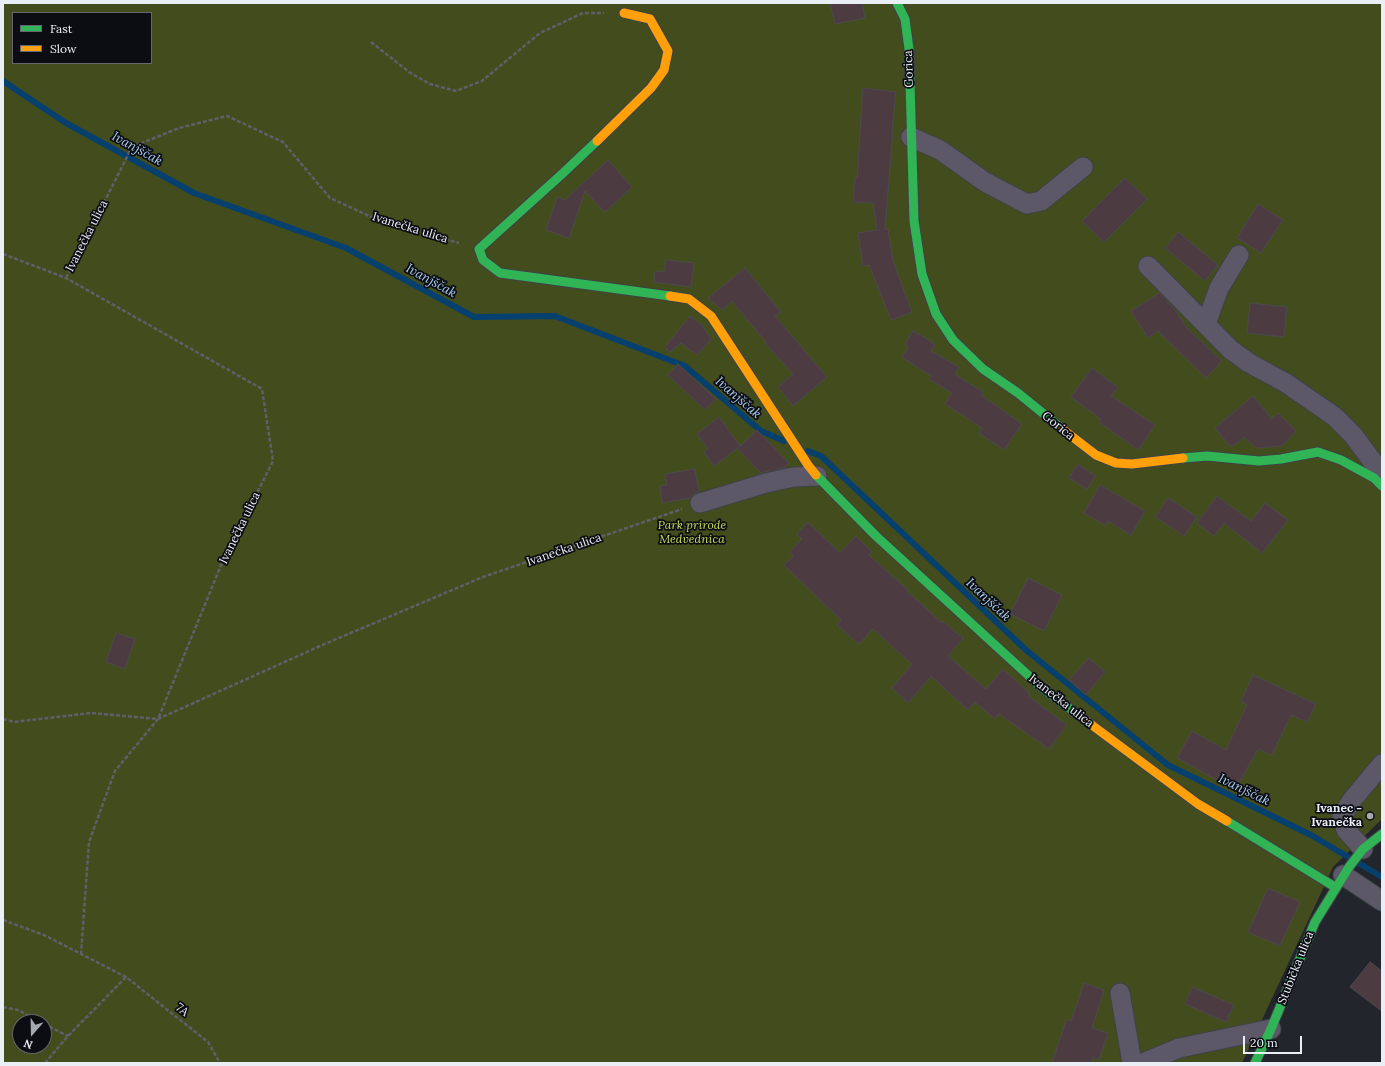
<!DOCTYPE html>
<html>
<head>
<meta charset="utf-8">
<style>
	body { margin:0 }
	#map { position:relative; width:1385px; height:1066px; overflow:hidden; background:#22252c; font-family:Lora,serif }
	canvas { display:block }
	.frame { position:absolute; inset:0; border:4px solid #eaeef5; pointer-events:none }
	.legend { position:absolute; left:12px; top:12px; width:140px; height:52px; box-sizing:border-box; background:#0b0d12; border:1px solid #64676d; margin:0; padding:5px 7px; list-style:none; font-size:12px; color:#eaeef5 }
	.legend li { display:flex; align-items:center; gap:8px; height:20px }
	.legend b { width:20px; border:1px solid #64676d }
	.north { position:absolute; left:12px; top:1014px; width:40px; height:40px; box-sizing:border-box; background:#0b0d12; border:1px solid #64676d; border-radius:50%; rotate:200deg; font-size:11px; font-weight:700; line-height:16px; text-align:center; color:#eaeef5 }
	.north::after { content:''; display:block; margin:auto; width:14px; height:18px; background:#a4a8af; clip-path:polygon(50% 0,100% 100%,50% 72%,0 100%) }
	.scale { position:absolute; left:1243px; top:1036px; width:59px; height:18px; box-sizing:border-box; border:2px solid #eaeef5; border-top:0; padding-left:5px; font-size:12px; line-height:14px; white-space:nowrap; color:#eaeef5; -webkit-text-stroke:3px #0b0d12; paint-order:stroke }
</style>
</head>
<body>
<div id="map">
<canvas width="1385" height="1066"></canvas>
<div class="frame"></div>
<ul class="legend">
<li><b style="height:5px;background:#30b455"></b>Fast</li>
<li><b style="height:5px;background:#ff9f0a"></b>Slow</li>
</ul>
<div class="north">N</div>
<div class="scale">20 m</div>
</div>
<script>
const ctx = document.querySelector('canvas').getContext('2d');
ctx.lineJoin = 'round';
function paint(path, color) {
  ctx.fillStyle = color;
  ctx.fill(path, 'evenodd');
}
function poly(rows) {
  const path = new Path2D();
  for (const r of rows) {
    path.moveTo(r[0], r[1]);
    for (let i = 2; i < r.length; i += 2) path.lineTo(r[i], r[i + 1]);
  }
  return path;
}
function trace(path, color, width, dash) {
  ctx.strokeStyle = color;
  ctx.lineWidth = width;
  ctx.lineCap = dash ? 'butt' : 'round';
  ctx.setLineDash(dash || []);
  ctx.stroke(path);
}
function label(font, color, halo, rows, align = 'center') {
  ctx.font = font + ' Lora,serif';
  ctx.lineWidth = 3.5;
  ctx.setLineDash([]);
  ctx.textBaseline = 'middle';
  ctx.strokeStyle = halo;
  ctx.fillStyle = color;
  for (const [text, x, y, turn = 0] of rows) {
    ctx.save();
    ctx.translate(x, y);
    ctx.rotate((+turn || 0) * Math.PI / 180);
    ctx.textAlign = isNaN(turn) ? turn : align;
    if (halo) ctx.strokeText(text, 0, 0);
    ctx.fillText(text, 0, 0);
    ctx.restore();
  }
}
paint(poly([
	[3,3,1382,3,1382,819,1333,867,1242,1063,3,1063],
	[13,13,151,13,151,63,13,63],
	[20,1022,44,1022,44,1046,20,1046]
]), '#434c1c');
trace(poly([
	[3,81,66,123,194,193,346,248,474,317,555,316,685,366,761,431,784,441],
	[808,451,821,456,1026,650,1168,765,1311,835,1382,877]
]), '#06406e', 6);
const building = poly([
	[830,3,862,3,865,18,835,24,830,3],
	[863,88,896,92,892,130,893,130,885,229,888,229,893,261,912,312,891,320,869,265,863,266,858,233,877,230,873,203,853,202,855,177,857,177,863,88],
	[608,160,632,187,605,212,585,191,569,238,546,230,557,197,565,200,608,160],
	[1125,178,1147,199,1104,242,1082,221,1125,178],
	[1258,204,1283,220,1261,253,1237,238,1258,204],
	[1178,232,1218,265,1205,281,1165,248,1178,232],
	[666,260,694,263,691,287,654,282,655,271,664,272,666,260],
	[745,268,781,312,775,316,827,377,793,406,778,387,793,374,765,343,766,342,732,301,722,310,708,298,745,268],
	[1160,293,1173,307,1186,327,1222,361,1206,378,1158,331,1148,338,1131,311,1160,293],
	[1250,303,1287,307,1284,337,1247,333,1250,303],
	[690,316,702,325,711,339,697,355,681,343,670,352,665,347,690,316],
	[913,331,926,338,935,345,931,351,959,367,955,374,983,392,981,395,1022,424,1004,450,979,433,982,428,945,404,952,393,929,379,931,376,902,357,908,347,905,344,913,331],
	[678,364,716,399,705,410,668,375,678,364],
	[1092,368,1118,387,1111,396,1155,425,1138,450,1099,422,1101,419,1071,397,1092,368],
	[1253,396,1272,419,1278,413,1296,431,1282,446,1256,448,1244,437,1233,446,1230,446,1215,428,1253,396],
	[719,417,740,446,757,430,789,463,784,468,761,473,738,449,739,447,714,466,704,452,708,449,697,434,719,417],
	[1078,464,1095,476,1087,489,1069,478,1078,464],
	[695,469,699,492,692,495,690,498,662,503,660,486,667,485,665,474,695,469],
	[1100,485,1145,511,1131,535,1108,521,1105,525,1084,513,1100,485],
	[1217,496,1251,521,1265,503,1288,520,1262,553,1224,523,1214,536,1197,523,1217,496],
	[1168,498,1197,517,1184,536,1155,517,1168,498],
	[808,522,840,553,856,536,872,552,869,555,908,590,907,591,942,623,943,621,963,638,948,656,986,689,1003,669,1030,694,1028,696,1067,725,1049,749,999,714,995,719,975,702,968,710,931,676,908,703,892,688,912,664,873,629,859,644,837,625,841,620,784,565,793,556,790,552,802,539,797,534,808,522],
	[1028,578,1062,595,1044,631,1010,614,1028,578],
	[116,633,135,639,125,669,106,662,116,633],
	[1089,658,1105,672,1086,695,1069,680,1089,658],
	[1253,675,1316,704,1307,722,1291,715,1272,755,1258,749,1235,790,1177,758,1192,731,1226,750,1247,705,1241,701,1253,675],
	[1268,888,1300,902,1280,946,1248,932,1268,888],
	[1370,962,1382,971,1382,1011,1350,987,1370,962],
	[1084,983,1104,990,1092,1028,1108,1033,1099,1060,1093,1057,1092,1063,1052,1063,1066,1020,1071,1021,1084,983],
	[1192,987,1234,1005,1226,1022,1185,1004,1192,987]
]);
paint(building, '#4c3c41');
trace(building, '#4c4a4e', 1);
const street = poly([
	[911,137,940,150,985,182,1027,204,1041,201,1083,167],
	[1148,266,1231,350,1249,363,1286,383,1335,417,1353,435,1373,462,1382,477],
	[1206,324,1219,288,1239,255],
	[700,503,766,483,793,477,817,476],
	[1363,849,1346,830,1342,816,1352,800,1382,764],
	[1343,875,1382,901],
	[1120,993,1132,1063],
	[1143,1063,1179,1048,1271,1029]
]);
const fast = poly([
	[897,3,905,19,909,49,914,221,922,274,936,314,953,340,983,369,1018,393,1061,428],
	[597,141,562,174,479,249,483,260,500,273,670,296],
	[1183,458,1207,456,1259,461,1281,459,1318,452,1341,460,1374,478,1382,486],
	[816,475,876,536,1041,687,1081,717],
	[1227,821,1335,887],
	[1255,1063,1271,1029,1315,922,1349,867,1363,849,1382,834]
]);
const slow = poly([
	[597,141,651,88,664,70,668,51,650,19,624,13],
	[670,296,689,299,711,316,808,465,816,475],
	[1061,428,1096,455,1116,463,1132,464,1183,458],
	[1081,717,1198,804,1227,821]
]);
trace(street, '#3f4247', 21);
trace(fast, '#3f4247', 11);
trace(slow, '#3f4247', 11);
trace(poly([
	[371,42,409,72,430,84,456,91,482,81,540,33,583,13,604,13],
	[3,254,66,278,262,389,273,461,222,563,158,719,115,771,89,842,81,954],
	[66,278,132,147,179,128,227,116,283,142,330,198,378,220,459,243],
	[3,719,14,722,91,713,158,719,320,646,483,577,682,509],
	[3,920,44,935,126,977,208,1042,220,1063],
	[3,1007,18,1010,41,1022],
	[44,1024,68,1036],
	[45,1063,68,1036,126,977]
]), '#605f69', 2.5, [4, 2]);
trace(street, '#5c5868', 19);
trace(fast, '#30b455', 9);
trace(slow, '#ff9f0a', 9);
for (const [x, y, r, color] of [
	[1370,816,4,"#a4a8af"]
]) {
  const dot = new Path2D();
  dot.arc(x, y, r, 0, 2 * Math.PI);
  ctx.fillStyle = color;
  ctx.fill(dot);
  trace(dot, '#0b0d12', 1.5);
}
label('12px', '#eaeef5', '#0b0d12', [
	["Gorica",909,69,-92],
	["Ivanečka ulica",410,228,17],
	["Ivanečka ulica",87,236,-63],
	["Gorica",1058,426,39],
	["Ivanečka ulica",240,528,-64],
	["Ivanečka ulica",564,550,-19],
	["Ivanečka ulica",1061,701,38],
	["Stubička ulica",1296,968,-68],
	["7A",182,1010,38]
]);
label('italic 12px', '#c4dd5b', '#0b0d12', [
	["Park prirode",692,526],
	["Medvednica",692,540]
]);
label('bold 12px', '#eaeef5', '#0b0d12', [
	["Ivanec -",1362,809],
	["Ivanečka",1362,823]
], 'right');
label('italic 13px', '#aacdf1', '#0b0d12', [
	["Ivanjščak",137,149,29],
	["Ivanjščak",431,281,29],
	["Ivanjščak",738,398,41],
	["Ivanjščak",988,600,43],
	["Ivanjščak",1244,790,26]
]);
</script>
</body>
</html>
